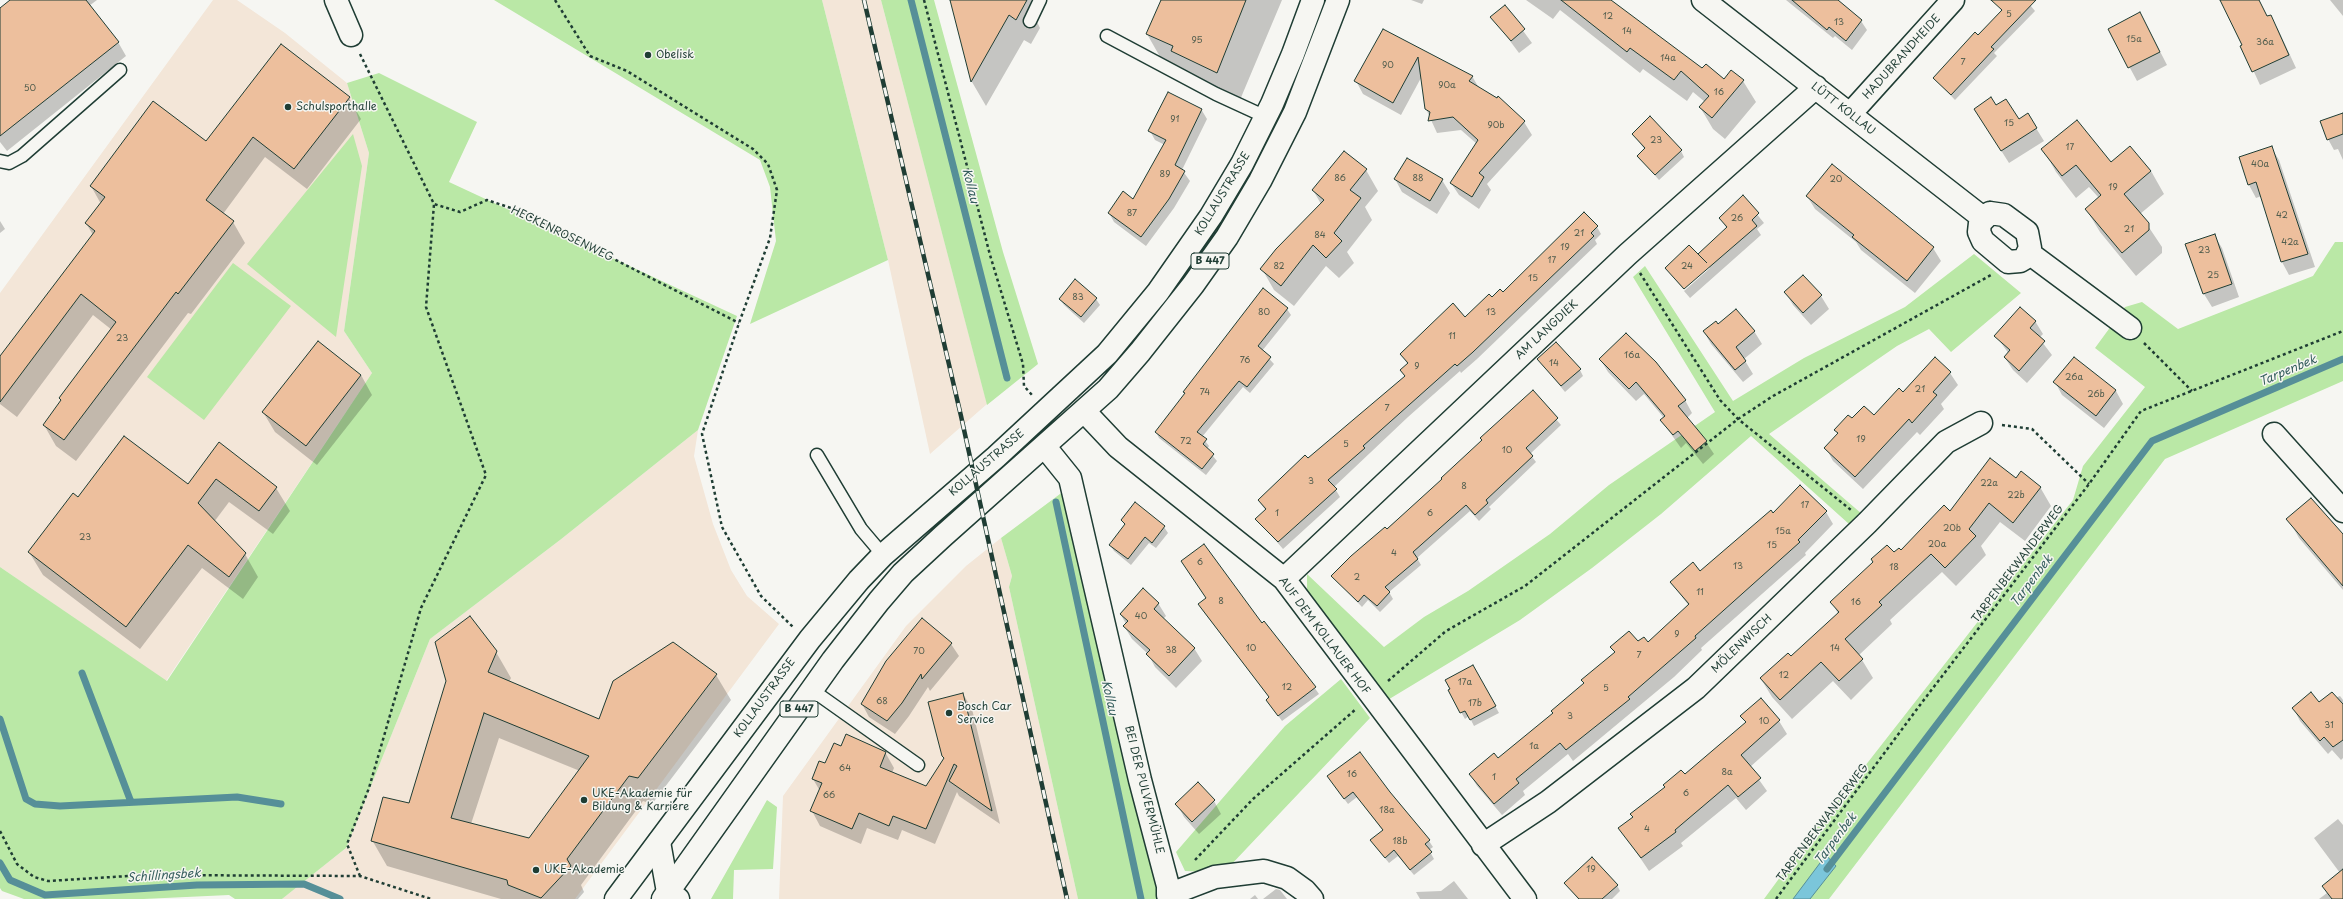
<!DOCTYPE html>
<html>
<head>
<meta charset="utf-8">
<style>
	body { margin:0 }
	canvas { display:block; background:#f6f6f2 }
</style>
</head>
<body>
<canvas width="2343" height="899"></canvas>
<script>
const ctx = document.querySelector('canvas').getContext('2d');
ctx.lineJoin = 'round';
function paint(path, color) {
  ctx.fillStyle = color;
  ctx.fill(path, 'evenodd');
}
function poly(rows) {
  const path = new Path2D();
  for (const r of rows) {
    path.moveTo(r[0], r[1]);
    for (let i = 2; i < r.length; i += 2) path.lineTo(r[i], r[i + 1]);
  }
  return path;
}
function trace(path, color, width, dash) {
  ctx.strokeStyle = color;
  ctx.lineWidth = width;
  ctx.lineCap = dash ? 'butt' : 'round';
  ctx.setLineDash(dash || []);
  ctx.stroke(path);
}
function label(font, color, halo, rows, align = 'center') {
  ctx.font = font + ' "Playpen Sans",sans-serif';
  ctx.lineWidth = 3;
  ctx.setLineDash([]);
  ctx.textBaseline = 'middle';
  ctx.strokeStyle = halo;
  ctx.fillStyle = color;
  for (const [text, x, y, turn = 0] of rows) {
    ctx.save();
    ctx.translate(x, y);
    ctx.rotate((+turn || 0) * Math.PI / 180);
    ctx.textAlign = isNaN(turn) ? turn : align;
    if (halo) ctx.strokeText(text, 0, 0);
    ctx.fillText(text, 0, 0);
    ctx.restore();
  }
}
paint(poly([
	[213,0,237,0,285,33,347,83,369,153,344,331,372,373,166,681,0,567,0,293],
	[822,0,881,0,987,404,930,454,888,260],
	[698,430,694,456,713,524,731,570,747,596,779,624,575,899,282,899,346,848,430,639,560,540],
	[1001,538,1012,576,1009,587,1078,899,779,899,783,796,906,626,966,566]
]), '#f3e6d8');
paint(poly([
	[494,0,822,0,888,260,750,324,776,241,770,187,760,160],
	[881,0,934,0,1003,252,1038,364,987,405],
	[379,73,477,122,449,182,737,316,698,430,560,540,430,639,346,848,282,899,235,899,229,895,143,899,24,899,2,891,0,888,0,567,167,681,372,373,344,331,369,153,347,83],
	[353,134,362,166,336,337,247,264],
	[2335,242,2343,242,2343,381,2165,459,1829,899,1764,899,1811,835,2073,500,2083,466,2145,387,2095,348,2125,307,2142,302,2178,329,2313,276],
	[1974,254,2021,293,1951,352,1929,329,1897,346,1769,434,1862,514,1849,524,1751,436,1661,514,1592,568,1520,620,1386,701,1307,596,1307,574,1384,647,1424,617,1468,591,1550,534,1609,485,1715,412,1633,277,1645,266,1733,401,1804,358,1905,307],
	[233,263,291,306,204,420,147,377],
	[1068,488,1163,899,1078,899,1009,587,1012,576,1001,538],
	[1341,679,1370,718,1229,867,1206,872,1185,871,1176,852,1285,726],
	[767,800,777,807,773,869,734,870,733,899,711,899]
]), '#bae8a6');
const water = poly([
	[1826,855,1836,866,1810,899,1793,899,1826,855]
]);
paint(water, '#7bc6da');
trace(water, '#568f98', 1);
paint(poly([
	[11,0,97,0,89,6,118,42,126,56,7,151,0,142,0,9],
	[951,0,1031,0,1039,14,1036,20,1040,28,1031,44,1024,40,986,106,972,82],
	[1185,0,1282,0,1237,107,1167,69,1147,34],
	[1411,0,1424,0,1422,4],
	[1526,0,1610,0,1702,69,1724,80,1743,81,1756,102,1725,139,1713,129,1700,107,1705,102,1693,92,1687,101,1643,69,1640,73,1560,10,1553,19],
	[1786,0,1835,0,1861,21,1867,30,1852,50,1835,36,1833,38],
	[2005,0,2026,0,2035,11,1994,53,1997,56,1955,100,1934,78,2002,11,1999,6],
	[2221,0,2259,0,2267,17,2270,16,2278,29,2296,68,2260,85],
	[2330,0,2343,0,2343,16],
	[1505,6,1532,43,1519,53,1492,17],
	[2147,26,2167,65,2137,81,2109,29],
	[1383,30,1472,76,1479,88,1498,98,1524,122,1532,135,1487,184,1491,190,1479,209,1459,195,1451,183,1477,144,1461,130,1437,133,1426,109,1422,76,1401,115,1363,94,1356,81],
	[349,98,361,119,307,189,265,157,223,214,233,222,245,243,191,314,188,313,76,461,56,446,44,425,62,402,60,398,112,330,93,315,17,417,0,404,0,357,93,235,86,223,101,204,91,186,207,143],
	[1996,106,2036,128,2044,141,2009,163,1983,122],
	[1201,109,1207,119,1182,170,1190,181,1174,208,1146,246,1114,222,1109,213,1134,200,1165,145,1155,140,1150,131],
	[2343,114,2343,160,2338,149,2334,150,2328,139],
	[1633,134,1681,151,1684,157,1659,180,1638,156,1645,150],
	[2271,147,2279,160,2315,267,2289,275,2282,262,2262,196,2256,198,2249,185,2240,158],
	[2043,149,2151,171,2164,194,2140,214,2162,247,2162,253,2136,276,2100,232,2086,209,2099,198,2089,187,2076,198,2056,172],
	[1366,170,1378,191,1365,207,1372,220,1347,252,1354,263,1339,278,1326,266,1294,306,1274,290,1262,269,1321,204,1313,190],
	[1395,179,1442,180,1450,193,1437,214,1402,192],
	[1807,196,1933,248,1941,261,1915,293,1861,250,1856,242,1815,209],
	[1743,197,1764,223,1757,229,1761,235,1690,298,1684,291,1710,268,1708,267,1683,289,1666,268,1702,259,1727,229,1720,218],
	[0,221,5,229,0,233],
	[1597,227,1601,234,1595,240,1597,244,1477,359,1461,373,1460,371,1408,417,1334,487,1340,497,1283,549,1257,519,1266,511,1259,501,1405,377,1401,370,1408,365,1401,354,1453,304,1465,318],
	[2214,235,2222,248,2239,297,2212,307,2204,294,2187,244],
	[1803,276,1821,296,1829,309,1811,325,1793,305,1785,292],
	[1060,299,1096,299,1100,305,1084,323,1064,305],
	[1287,309,1291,315,1262,351,1274,364,1250,393,1243,387,1202,437,1209,446,1207,449,1217,461,1206,475,1159,438,1156,432,1186,394,1184,392],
	[2035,321,2043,334,2039,338,2052,355,2027,383,2013,370,2005,358,2009,354,1996,336],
	[1718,326,1754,331,1762,344,1744,359,1753,374,1743,382,1711,344,1704,332],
	[2074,358,2116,391,2123,404,2104,428,2062,395,2055,382],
	[1600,359,1685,400,1692,413,1687,418,1706,442,1714,454,1703,464,1686,443,1681,448,1661,420,1664,418,1644,394,1636,401,1608,372],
	[1539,360,1580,370,1583,376,1565,392],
	[1950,373,1958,385,1941,404,1944,409,1920,435,1917,432,1863,489,1833,461,1826,448,1838,435,1835,430,1852,420,1874,417,1903,394],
	[361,375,372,395,317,465,275,432,263,412],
	[1533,392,1561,425,1530,454,1536,462,1489,507,1491,509,1479,521,1470,511,1417,558,1421,565,1389,592,1393,599,1380,612,1368,600,1362,607,1332,576,1443,480],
	[219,443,276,488,290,511,273,534,229,502,214,522,245,554,258,577,243,599,202,568,140,649,43,575,29,552,79,498,188,486],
	[2016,479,2040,487,2051,506,2025,541,2000,522,1981,546,1986,555,1956,586,1942,572,1890,620,1892,624,1859,655,1873,678,1851,700,1833,681,1792,719,1772,697,1761,679,1791,658,1838,614,1832,602,1894,554,1901,551,1950,512],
	[1135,504,1164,527,1168,533,1156,548,1149,543,1131,565,1114,551,1110,545,1125,526,1122,520],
	[1826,512,1833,524,1805,553,1806,555,1701,648,1702,650,1674,677,1573,761,1568,754,1523,791,1525,795,1502,815,1477,786,1470,774,1498,759,1554,713,1615,653,1612,647,1648,643,1689,606,1671,582,1700,572,1773,514],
	[2288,519,2343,536,2343,590,2299,538],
	[1207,598,1262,624,1296,662,1319,694,1282,721,1267,700,1270,698,1203,611,1199,605],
	[1158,603,1166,616,1163,619,1194,648,1202,661,1176,688,1155,667,1148,654,1132,639,1124,626,1126,624,1121,615],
	[951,644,959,656,930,691,928,687,909,716,895,734,869,717,862,704],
	[496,652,511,678,509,682,599,721,716,675,731,700,652,804,643,801,581,885,584,892,578,899,501,899,387,866,372,840,410,804],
	[499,738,580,771,530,839,471,824],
	[1473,666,1499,713,1474,726,1469,716,1465,719,1449,691],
	[963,694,972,709,1000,824,959,796,957,792,935,844,902,830,898,840,867,828,861,844,820,826,812,811,820,791,813,779,842,747,885,752,894,768,892,773,926,788,945,759,943,756],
	[2340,696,2343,700,2343,758,2341,760,2332,750,2328,754,2300,721,2293,708,2319,704],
	[1761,699,1779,721,1787,734,1750,767,1767,791,1746,810,1736,798,1681,843,1683,846,1649,871,1620,828,1746,723,1742,716],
	[1328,777,1389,793,1429,841,1433,847,1429,850,1434,859,1414,875,1398,856,1389,863,1375,846,1383,831,1357,797,1348,804],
	[1214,801,1221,814,1199,834,1184,817,1177,804],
	[2338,819,2343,825,2343,899,2319,899,2327,893,2323,886,2340,873,2314,838],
	[1454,881,1468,899,1420,899,1416,892,1441,891],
	[1565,883,1617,885,1620,891,1612,899,1578,899],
	[1276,889,1280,890,1287,899,1263,899],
	[1255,895,1258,899,1250,899]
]), '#0003');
trace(poly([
	[911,0,1007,378],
	[1056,502,1141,899],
	[82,673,131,802],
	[0,719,26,799,35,804,60,806,237,797,281,804],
	[0,863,10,880,45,895,197,885,304,884,340,899],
	[1827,869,2152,441,2343,359]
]), '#568f98', 7);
const building = poly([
	[10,0,86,0,119,42,0,136,0,8,10,0],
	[950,0,1027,0,1016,20,1009,15,971,82,950,0],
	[1161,0,1246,0,1217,73,1171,51,1173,46,1146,34,1161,0],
	[1561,0,1611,0,1702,68,1706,64,1724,79,1731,70,1744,80,1712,118,1699,107,1709,96,1681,71,1674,80,1630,48,1627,52,1561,0],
	[1792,0,1838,0,1862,20,1846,41,1829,27,1827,30,1792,0],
	[1991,0,2036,0,1991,47,1994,49,1951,95,1933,78,1975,32,1978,35,2002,10,1991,0],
	[2220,0,2259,0,2267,16,2271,15,2289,55,2252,72,2240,46,2242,45,2220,0],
	[1505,5,1525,29,1511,41,1490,17,1505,5],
	[2140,12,2160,52,2128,68,2108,29,2140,12],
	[1383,29,1473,76,1469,81,1497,98,1498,96,1525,121,1479,173,1484,177,1472,197,1450,183,1478,140,1453,117,1428,121,1430,112,1425,109,1418,57,1393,103,1354,81,1383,29],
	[281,44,350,97,294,169,253,137,206,200,234,221,178,294,176,292,64,440,43,425,61,400,59,398,116,322,81,294,0,402,0,356,95,231,85,223,105,197,90,186,153,101,206,141,281,44],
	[1168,92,1202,109,1175,165,1185,171,1169,199,1141,237,1108,213,1123,191,1133,199,1166,140,1148,131,1168,92],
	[1991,97,1996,105,2006,99,2019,119,2028,113,2037,128,2001,151,1974,109,1991,97],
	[2343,113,2343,134,2327,140,2320,121,2343,113],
	[1650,116,1682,150,1655,175,1637,156,1645,148,1632,134,1650,116],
	[2077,120,2111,162,2130,146,2151,171,2124,194,2149,223,2149,230,2122,253,2085,209,2101,195,2076,165,2062,176,2041,149,2077,120],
	[2272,146,2308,254,2281,262,2256,182,2248,185,2239,157,2272,146],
	[1344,151,1367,169,1350,190,1361,198,1334,233,1342,241,1326,258,1313,245,1281,286,1260,269,1276,249,1324,200,1312,190,1344,151],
	[1407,158,1443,179,1430,201,1394,179,1407,158],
	[1832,164,1934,247,1907,281,1852,237,1854,235,1806,196,1832,164],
	[1743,195,1759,213,1752,220,1757,226,1684,289,1665,268,1689,245,1707,263,1698,254,1727,227,1719,218,1743,195],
	[1584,212,1598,226,1591,233,1594,236,1473,352,1457,366,1455,364,1363,446,1365,448,1328,480,1337,489,1278,542,1255,519,1266,509,1258,500,1305,455,1308,458,1405,376,1400,370,1408,363,1400,354,1453,303,1465,317,1489,294,1492,297,1500,289,1503,292,1584,212],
	[2215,234,2232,284,2203,294,2185,244,2215,234],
	[1803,275,1822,295,1803,313,1784,292,1803,275],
	[1075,279,1097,298,1081,317,1059,299,1075,279],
	[1263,288,1288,308,1258,346,1271,357,1247,387,1239,381,1197,432,1207,439,1203,444,1214,454,1202,469,1155,432,1185,393,1183,392,1263,288],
	[2020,307,2036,321,2030,328,2045,341,2019,371,2004,357,2010,350,1994,336,2020,307],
	[1736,309,1755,331,1736,347,1746,361,1735,370,1703,331,1716,321,1718,324,1736,309],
	[1626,333,1656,362,1686,400,1678,406,1707,441,1695,451,1678,431,1673,435,1660,420,1665,416,1636,382,1629,389,1599,359,1626,333],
	[318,341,361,375,306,446,262,412,318,341],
	[1556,342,1581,369,1561,386,1537,359,1556,342],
	[1935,357,1951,372,1933,392,1937,395,1912,423,1909,419,1855,477,1824,448,1838,433,1834,430,1848,415,1852,418,1864,406,1874,415,1899,388,1903,392,1935,357],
	[2074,357,2116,390,2096,416,2053,382,2074,357],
	[1533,390,1558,418,1526,448,1533,456,1486,500,1488,503,1475,515,1466,505,1413,552,1418,559,1385,587,1390,592,1377,606,1364,595,1358,602,1331,576,1351,556,1385,527,1387,529,1442,479,1441,478,1482,440,1480,438,1533,390],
	[124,436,188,484,219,442,277,487,259,511,216,479,198,503,246,553,229,577,188,545,126,627,28,552,73,493,78,497,124,436],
	[1990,458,2016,478,2021,471,2041,487,2013,523,1989,503,1969,529,1976,536,1945,568,1931,554,1879,602,1882,605,1845,639,1863,659,1839,681,1821,662,1780,700,1760,678,1788,653,1791,656,1839,612,1830,602,1873,562,1871,559,1887,545,1894,552,1899,548,1901,550,1944,505,1950,511,1990,458],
	[1800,485,1827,511,1798,540,1800,542,1695,636,1696,638,1628,697,1630,699,1566,750,1560,743,1516,779,1519,783,1494,804,1469,774,1494,753,1498,758,1553,713,1551,711,1584,683,1581,680,1615,652,1610,647,1629,631,1638,641,1644,637,1648,642,1689,604,1670,582,1693,562,1700,571,1771,510,1773,513,1800,485],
	[2311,498,2343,534,2343,586,2286,519,2311,498],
	[1135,502,1165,526,1152,543,1145,537,1128,559,1109,545,1125,524,1121,520,1135,502],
	[1204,544,1262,623,1264,621,1316,687,1278,716,1266,700,1269,697,1198,604,1206,598,1181,561,1204,544],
	[1143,588,1159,603,1154,609,1195,648,1169,676,1146,654,1150,650,1123,626,1128,621,1120,614,1143,588],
	[470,616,497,651,488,672,599,719,613,681,673,642,717,674,638,778,629,776,567,859,571,866,541,898,508,885,507,880,371,841,383,797,409,803,446,681,435,642,470,616],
	[484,713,589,756,529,838,451,818,484,713],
	[922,618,952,643,922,679,921,674,902,703,887,721,861,704,886,661,922,618],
	[1473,665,1496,706,1470,720,1465,711,1460,713,1448,690,1450,689,1445,680,1473,665],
	[2311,692,2319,702,2332,692,2343,704,2343,740,2333,747,2324,737,2320,741,2292,708,2311,692],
	[963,693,992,811,949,781,957,766,954,764,926,829,893,816,889,826,859,813,852,829,810,811,822,783,812,779,819,761,825,763,834,743,841,746,846,734,886,752,880,767,926,786,944,758,942,756,928,702,963,693],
	[1761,698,1780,720,1741,755,1761,778,1738,797,1728,785,1675,830,1676,832,1641,858,1618,828,1633,817,1630,814,1665,787,1663,785,1681,770,1685,774,1746,722,1740,716,1761,698],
	[1360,752,1390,792,1430,840,1425,844,1432,852,1410,870,1394,850,1385,858,1370,840,1383,830,1353,792,1344,799,1327,776,1360,752],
	[1198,782,1215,800,1192,822,1175,804,1198,782],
	[1592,857,1618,885,1602,899,1579,899,1564,883,1592,857],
	[2343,869,2343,899,2332,899,2322,886,2343,869]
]);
paint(building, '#edbf9d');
trace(building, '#1f3d34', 1);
const service = poly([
	[1030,21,1040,0],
	[1107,36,1216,94,1266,117],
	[0,161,9,163,22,156,120,70],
	[817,455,861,529,883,555],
	[812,690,918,765]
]);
const minor = poly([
	[336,0,351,35],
	[1703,0,1983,218],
	[1850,114,1953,0],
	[1990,213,2004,215,2027,232,2030,248,2025,258,2020,261,2008,262,1983,241,1979,232,1980,223,1990,213],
	[2029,253,2130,328],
	[1084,411,1118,447,1284,579,1525,899],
	[2274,434,2343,511],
	[1045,447,1070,478,1140,780,1168,886,1168,895,1215,877,1264,871,1287,878,1305,891,1312,899],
	[1284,579,1628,254,1816,87],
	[659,842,668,892,678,899],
	[1483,845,1548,802,1696,688,1867,523,1946,442,1981,423]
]);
const primary = poly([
	[616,899,810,639,859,580,883,555,996,457,1107,354,1158,292,1211,216,1242,164,1272,104,1293,54,1313,0],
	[663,899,833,660,879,601,903,573,943,536,1108,389,1140,352,1193,285,1227,237,1260,181,1295,112,1338,0]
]);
trace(service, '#1f3d34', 15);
trace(minor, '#1f3d34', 25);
trace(primary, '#1f3d34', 25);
trace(poly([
	[555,0,590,56,627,71,753,149,768,164,777,190,770,238,739,323,702,434,722,527,761,596,793,627],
	[924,0,990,255,1023,364,1024,386,1032,395],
	[360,54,434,204,460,212,487,200,520,211,739,323],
	[1640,273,1720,400,1738,419,1851,510],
	[2144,343,2192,391],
	[2002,425,2032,429,2089,484],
	[1388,681,1446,631,1525,586,1738,419,1773,396,1991,275],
	[0,831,17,864,34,877,48,881,144,875,360,876,431,899],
	[1195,860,1253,799,1356,709],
	[360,876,347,844,369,788,421,608,486,475,426,307,434,204],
	[1776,899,1920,705,2089,484,2141,411,2343,331]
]), '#1f3d34', 2.5, [3, 3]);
trace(service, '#f6f6f2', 12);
trace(minor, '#f6f6f2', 22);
trace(primary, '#f6f6f2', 22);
const rail = poly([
	[864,0,961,416,1067,899]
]);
trace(rail, '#1f3d34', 4.5);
trace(rail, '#f6f6f2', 3, [9]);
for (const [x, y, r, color] of [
	[648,55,4,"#1f3d34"],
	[288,107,4,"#1f3d34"],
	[949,713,4,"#1f3d34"],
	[584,800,4,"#1f3d34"],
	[536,870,4,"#1f3d34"]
]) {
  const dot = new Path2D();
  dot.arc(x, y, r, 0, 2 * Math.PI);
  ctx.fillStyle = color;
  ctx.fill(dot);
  trace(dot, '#f6f6f2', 1.5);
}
label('9px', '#525e4e', null, [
	["5",2009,15],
	["12",1608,17],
	["13",1839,23],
	["14",1627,32],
	["15a",2134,40],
	["95",1197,41],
	["36a",2265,43],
	["14a",1668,59],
	["7",1963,63],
	["90",1388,66],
	["90a",1447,86],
	["50",30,89],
	["16",1719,93],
	["91",1175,120],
	["15",2009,124],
	["90b",1496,126],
	["23",1656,141],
	["17",2070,148],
	["40a",2260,165],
	["89",1165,175],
	["86",1340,179],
	["88",1418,179],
	["20",1836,180],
	["19",2113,188],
	["87",1132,214],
	["42",2282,216],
	["26",1737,219],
	["21",2129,230],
	["21",1579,234],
	["84",1320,236],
	["42a",2290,243],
	["19",1565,248],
	["23",2204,251],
	["17",1552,261],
	["82",1279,267],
	["24",1687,267],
	["25",2213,276],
	["15",1533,279],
	["83",1078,298],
	["80",1264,313],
	["13",1491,313],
	["11",1452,337],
	["23",122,339],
	["16a",1632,356],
	["76",1245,361],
	["14",1554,364],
	["9",1417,367],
	["26a",2074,378],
	["21",1920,390],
	["74",1205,393],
	["26b",2096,395],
	["7",1387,409],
	["19",1861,440],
	["72",1186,442],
	["5",1346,445],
	["10",1507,451],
	["3",1311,482],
	["22a",1989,484],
	["8",1464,487],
	["22b",2016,496],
	["17",1805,506],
	["1",1277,514],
	["6",1430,514],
	["20b",1952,529],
	["15a",1783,532],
	["23",85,538],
	["20a",1937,545],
	["15",1772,546],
	["4",1394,554],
	["6",1200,563],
	["13",1738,567],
	["18",1894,568],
	["2",1357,578],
	["11",1700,593],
	["8",1221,602],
	["16",1856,603],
	["40",1141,617],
	["9",1677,635],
	["10",1251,649],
	["14",1835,649],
	["38",1171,651],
	["70",919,652],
	["7",1639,656],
	["12",1784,676],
	["17a",1465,683],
	["12",1287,688],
	["5",1606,689],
	["68",882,702],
	["17b",1475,704],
	["3",1570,717],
	["10",1764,722],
	["31",2329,726],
	["1a",1534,747],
	["64",845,769],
	["8a",1727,773],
	["16",1352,775],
	["1",1494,778],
	["6",1686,794],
	["66",829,796],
	["18a",1387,811],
	["4",1647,830],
	["18b",1400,842],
	["19",1591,870]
]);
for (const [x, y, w] of [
	[1210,261,38],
	[799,709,38]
]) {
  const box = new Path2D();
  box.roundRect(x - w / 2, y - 8, w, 16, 3);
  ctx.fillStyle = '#f6f6f2';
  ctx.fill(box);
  trace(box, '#1f3d34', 1);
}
label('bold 10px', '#1f3d34', null, [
	["B 447",1210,261],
	["B 447",799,709]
]);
label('11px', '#1f3d34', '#f6f6f2', [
	["Obelisk",656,55],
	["Schulsporthalle",296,107],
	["Bosch Car",957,707],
	["Service",957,720],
	["UKE-Akademie für",592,794],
	["Bildung & Karriere",592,807],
	["UKE-Akademie",544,870]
], 'left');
label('11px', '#1f3d34', '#f6f6f2', [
	["HADUBRANDHEIDE",1902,57,-48],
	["LÜTT KOLLAU",1843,109,38],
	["KOLLAUSTRASSE",1223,194,-59],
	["HECKENROSENWEG",562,234,26],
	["AM LANGDIEK",1547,330,-43],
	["KOLLAUSTRASSE",987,463,-41],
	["TARPENBEKWANDERWEG",2018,564,-53],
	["AUF DEM KOLLAUER HOF",1324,636,53],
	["MÖLENWISCH",1742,644,-44],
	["KOLLAUSTRASSE",765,698,-54],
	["BEI DER PULVERMÜHLE",1144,790,76],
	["TARPENBEKWANDERWEG",1823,823,-53]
]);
label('italic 12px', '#365f5e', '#f6f6f2', [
	["Kollau",970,186,76],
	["Tarpenbek",2288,371,-23],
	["Tarpenbek",2032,581,-53],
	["Kollau",1109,698,78],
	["Tarpenbek",1836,839,-53],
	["Schillingsbek",164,876,-4]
]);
</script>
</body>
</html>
